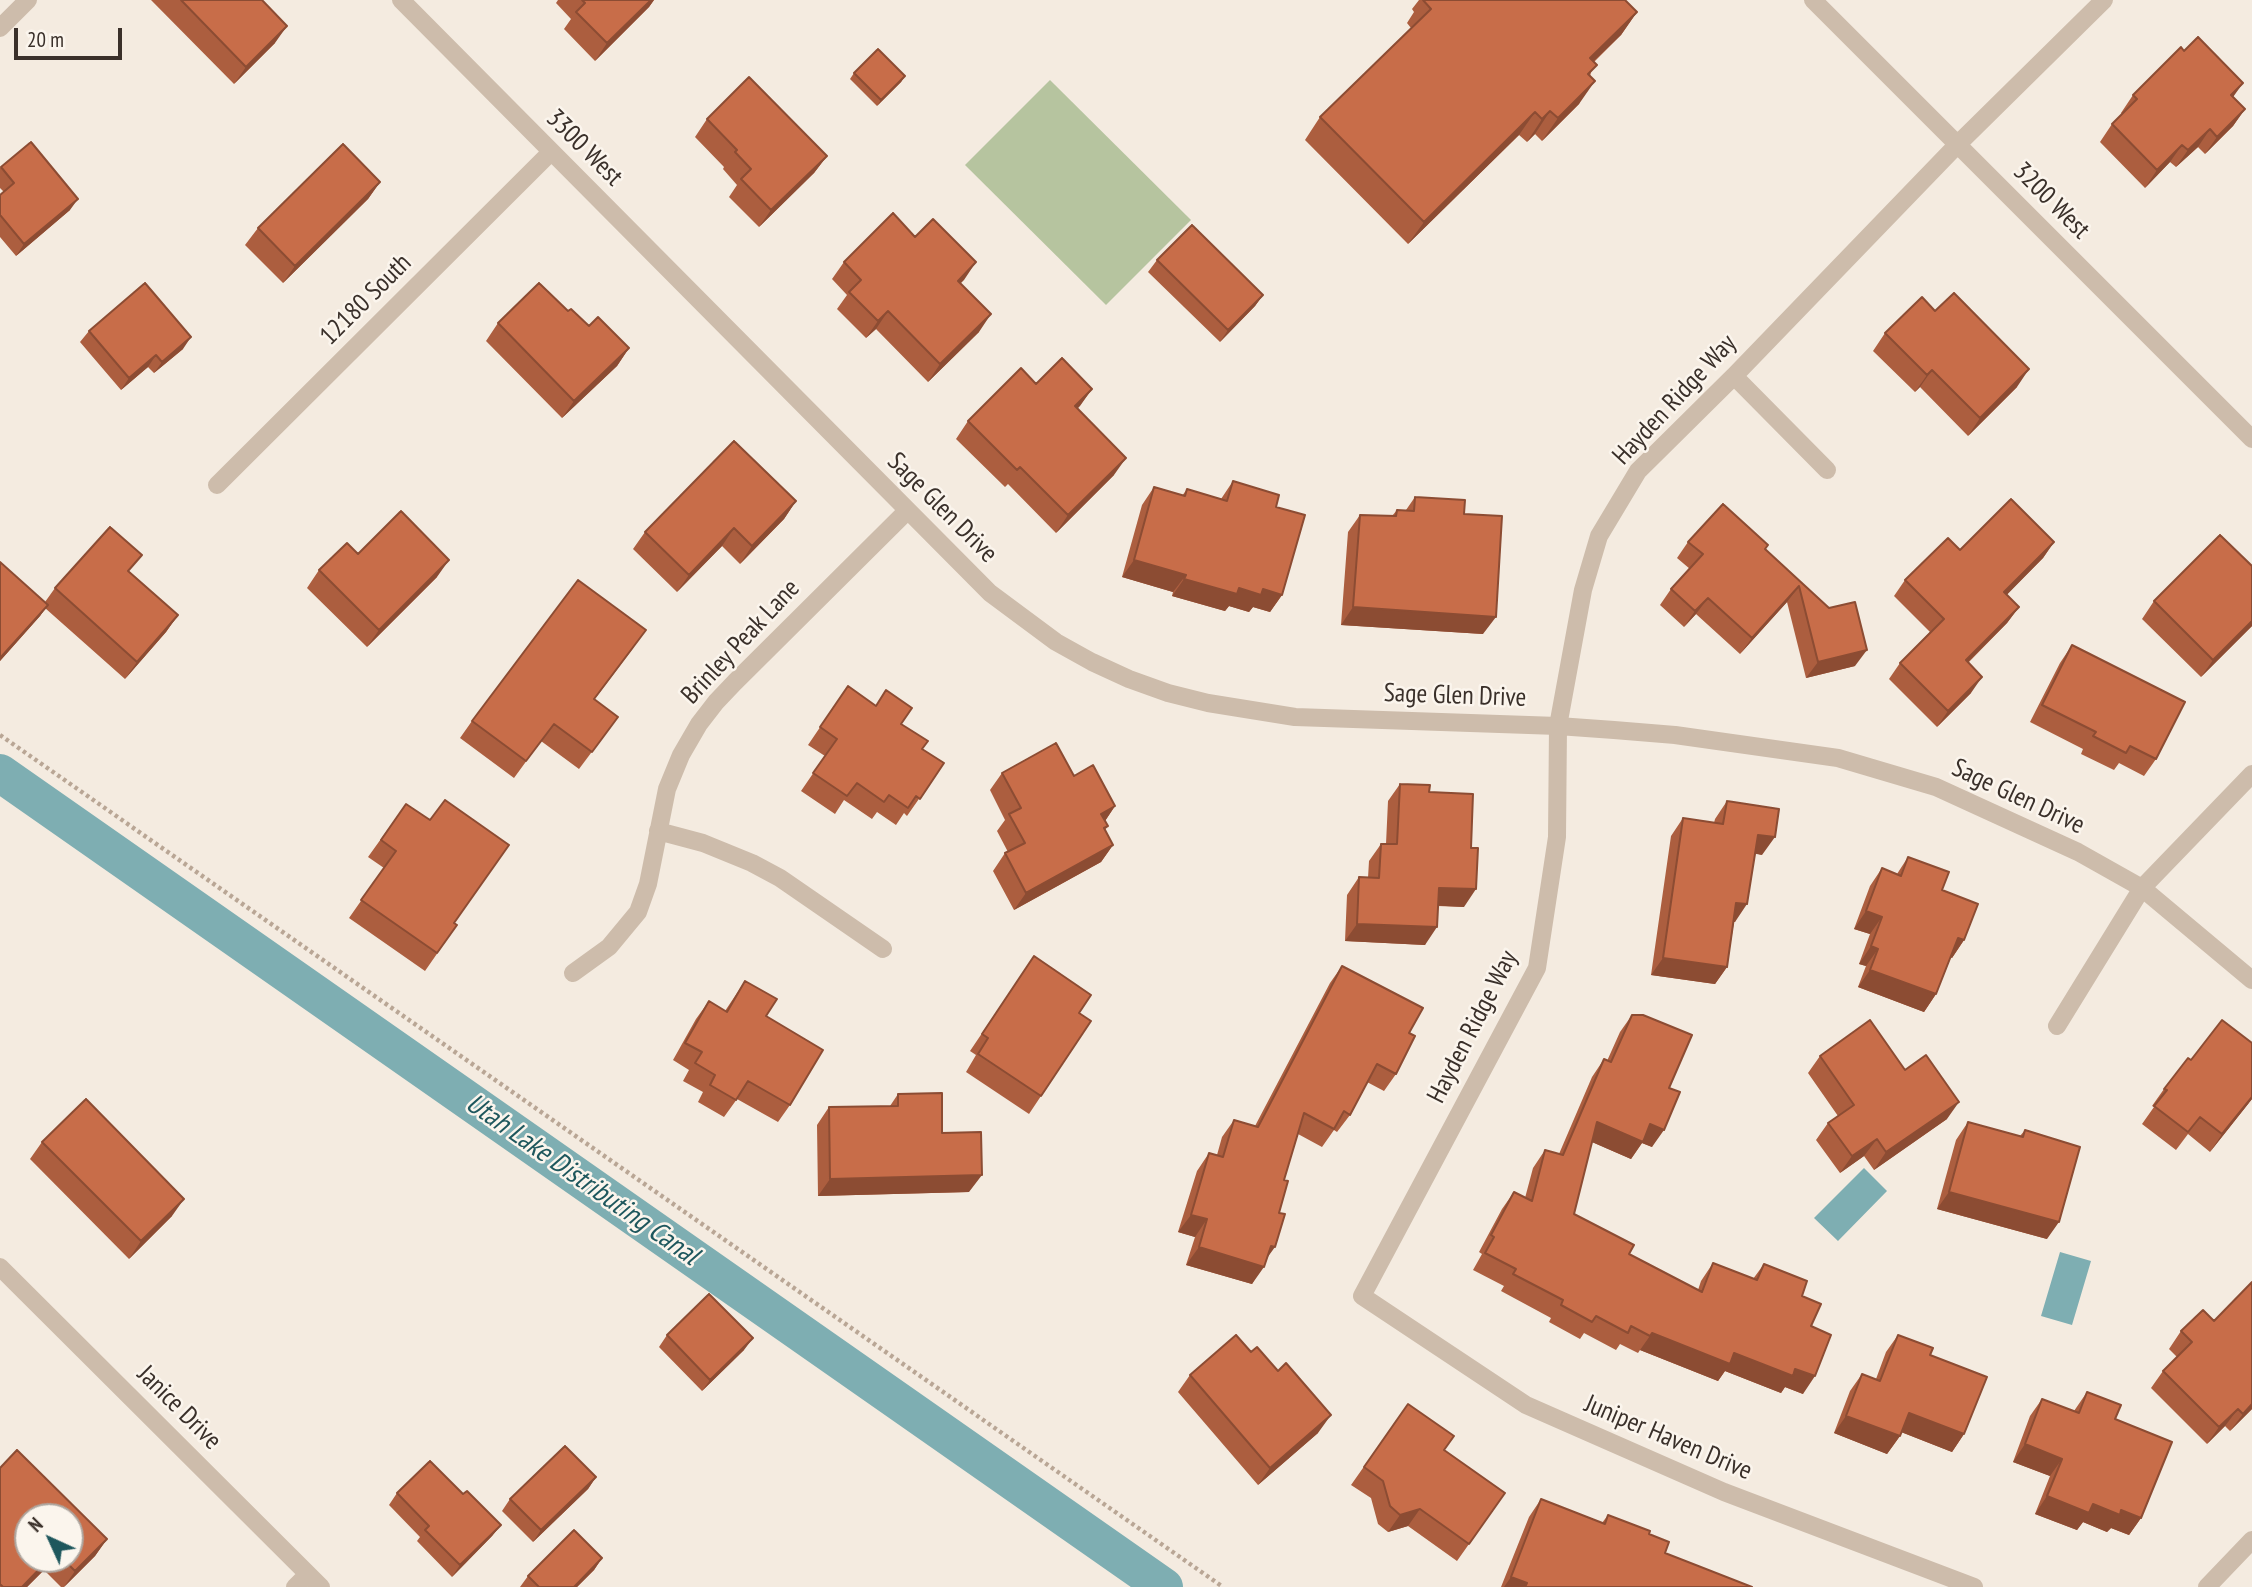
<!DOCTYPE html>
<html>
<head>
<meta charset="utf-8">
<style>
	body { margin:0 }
	#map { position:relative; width:2252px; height:1587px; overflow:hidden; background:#f4ebe0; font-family:"PT Sans Narrow",sans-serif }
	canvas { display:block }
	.north { position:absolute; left:14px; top:1503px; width:70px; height:70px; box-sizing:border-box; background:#fbf5ed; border:2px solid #aea69f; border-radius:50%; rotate:315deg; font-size:19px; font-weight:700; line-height:28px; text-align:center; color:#3a302a }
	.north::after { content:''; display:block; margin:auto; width:24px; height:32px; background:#1e575d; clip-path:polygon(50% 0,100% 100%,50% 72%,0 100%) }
	.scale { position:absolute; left:14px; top:28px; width:108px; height:32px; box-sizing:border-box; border:4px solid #3a302a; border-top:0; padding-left:9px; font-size:21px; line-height:24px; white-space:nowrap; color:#3a302a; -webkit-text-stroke:5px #fbf5ed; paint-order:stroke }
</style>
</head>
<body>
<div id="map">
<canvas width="2252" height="1587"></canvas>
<div class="north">N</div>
<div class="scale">20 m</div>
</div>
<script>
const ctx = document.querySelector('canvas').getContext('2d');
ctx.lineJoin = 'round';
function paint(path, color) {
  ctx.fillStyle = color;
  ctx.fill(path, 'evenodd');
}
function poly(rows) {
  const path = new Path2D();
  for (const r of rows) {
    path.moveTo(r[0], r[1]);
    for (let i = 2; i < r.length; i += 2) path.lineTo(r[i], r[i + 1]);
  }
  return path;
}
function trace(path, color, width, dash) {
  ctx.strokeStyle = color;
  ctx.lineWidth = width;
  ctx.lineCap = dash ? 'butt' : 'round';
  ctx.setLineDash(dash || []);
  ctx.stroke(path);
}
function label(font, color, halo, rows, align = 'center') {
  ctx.font = font + ' "PT Sans Narrow",sans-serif';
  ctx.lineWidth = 5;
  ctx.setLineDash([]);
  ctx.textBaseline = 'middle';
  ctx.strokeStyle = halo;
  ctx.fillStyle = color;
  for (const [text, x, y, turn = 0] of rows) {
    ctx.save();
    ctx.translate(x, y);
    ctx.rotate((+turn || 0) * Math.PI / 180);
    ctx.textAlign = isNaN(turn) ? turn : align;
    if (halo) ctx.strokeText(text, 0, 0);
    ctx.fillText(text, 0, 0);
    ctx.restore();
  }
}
paint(poly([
	[1050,80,1191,220,1106,305,965,165]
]), '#b6c49f');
paint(poly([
	[1864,1168,1887,1191,1838,1241,1814,1218],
	[2060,1252,2091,1261,2072,1325,2041,1316]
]), '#7eaeb2');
trace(poly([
	[0,773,1164,1587]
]), '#7eaeb2', 38);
trace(poly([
	[0,735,1223,1587]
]), '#b9a695', 4.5, [3.5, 3.5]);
trace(poly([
	[401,0,990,593,1056,642,1092,662,1129,679,1168,693,1208,703,1295,717,1558,726,1614,730,1675,735,1838,758,1936,787,2078,852,2142,888,2252,980],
	[1813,0,2252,439],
	[0,28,28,0],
	[1734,376,1827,470],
	[217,485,551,152],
	[658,831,703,843,752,863,780,878,883,949],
	[573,973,609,947,638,912,648,884,667,789,681,755,699,724,716,702,735,682,907,511],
	[2057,1026,2142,888,2252,774],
	[0,1267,321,1587],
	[295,1587,308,1574],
	[1974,1587,1724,1492,1526,1405,1362,1296,1537,968,1557,837,1558,726,1583,590,1599,536,1638,471,1734,376,1958,144,2104,0],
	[2207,1587,2252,1540]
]), '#cdbcab', 18);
paint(poly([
	[151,0,262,0,275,43,234,84],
	[558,0,654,0,649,7,595,61,564,29,571,19,556,3],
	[1419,0,1625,0,1637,12,1621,35,1594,62,1590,76,1579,104,1542,141,1535,134,1527,142,1519,135,1408,244,1305,140,1320,117,1411,28,1407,23,1414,12,1412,9],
	[854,73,905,76,901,82,877,106,850,79],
	[2133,95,2233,97,2245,109,2233,126,2205,154,2198,147,2176,167,2170,162,2145,188,2100,142,2112,124,2122,114,2121,113],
	[707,119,827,156,814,173,759,227,729,197,737,185,723,169,724,167,695,137],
	[31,142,70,210,16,256,0,237,0,195,4,192,0,188,0,168],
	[380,182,368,199,283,283,245,245,258,228],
	[915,237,976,262,960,283,979,332,928,382,876,329,866,338,837,309,847,295,832,279,844,262],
	[1157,260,1263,295,1255,306,1220,342,1148,272],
	[568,311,589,326,629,348,617,366,562,418,486,341,498,323],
	[1935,311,2017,387,1968,436,1920,387,1915,392,1873,351,1885,333],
	[89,331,183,349,154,373,148,367,121,390,80,342],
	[1036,384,1092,389,1077,409,1114,475,1056,533,1008,484,1005,487,956,439,968,421],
	[1233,481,1276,507,1282,595,1270,612,1253,607,1249,612,1229,606,1225,611,1172,596,1173,592,1122,577,1142,505,1154,487,1182,496,1187,489,1221,499],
	[1415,497,1464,514,1483,634,1341,625,1348,532,1360,515,1392,516,1397,510,1406,510],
	[796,501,784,519,740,564,722,546,677,592,633,549,645,532],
	[1688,542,1765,549,1829,608,1855,666,1806,678,1787,602,1740,654,1696,614,1684,627,1660,605,1671,589,1690,569,1677,558],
	[2054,542,2043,558,2006,595,2019,607,2007,623,1968,663,1971,693,1937,727,1889,679,1900,663,1930,632,1894,596,1905,580,1960,550],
	[358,554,437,577,367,647,307,588,319,570],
	[0,562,45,602,55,588,130,572,178,615,166,632,125,679,45,608,40,616,0,661],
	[2252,566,2252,626,2201,677,2142,619,2154,601],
	[2072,645,2156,759,2144,776,2119,763,2114,770,2081,754,2083,749,2030,722,2060,663],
	[634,647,594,700,618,717,579,769,541,741,514,778,460,738,472,721],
	[848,686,901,724,922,749,944,763,907,816,904,813,896,825,877,812,872,819,844,800,835,814,801,791,825,756,808,745],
	[1002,773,1074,776,1115,806,1105,821,1108,826,1105,830,1113,845,1101,862,1014,910,993,871,1005,853,1008,852,997,831,1005,820,990,790],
	[1400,784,1429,792,1464,907,1438,906,1425,945,1345,941,1347,895,1359,877,1368,878,1369,861,1381,844,1386,844,1388,801],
	[1727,801,1762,855,1755,853,1735,922,1734,922,1727,967,1715,984,1651,975,1671,836,1683,818,1714,823,1715,819],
	[406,804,454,923,457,925,425,971,349,918,384,868,368,857],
	[1908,857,1942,890,1964,940,1952,958,1951,957,1936,994,1924,1012,1858,987,1866,966,1859,964,1870,934,1854,929,1870,886,1882,868,1897,874],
	[1342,966,1409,1033,1396,1074,1384,1091,1367,1082,1350,1115,1337,1132,1334,1130,1322,1147,1298,1134,1284,1180,1279,1213,1267,1258,1252,1284,1186,1265,1195,1237,1178,1232,1197,1171,1209,1153,1217,1155,1222,1137,1234,1120,1255,1126,1330,983],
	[1022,974,1091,1021,1029,1114,966,1072,976,1055,970,1051],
	[745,981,766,1016,790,1105,778,1122,737,1099,724,1117,698,1102,703,1092,683,1081,689,1070,673,1060,696,1019,709,1001,725,1011],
	[1632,1015,1669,1088,1652,1147,1642,1143,1631,1159,1592,1142,1574,1214,1629,1254,1698,1290,1701,1281,1713,1263,1753,1279,1764,1264,1802,1296,1811,1326,1803,1394,1785,1387,1781,1393,1725,1371,1718,1381,1640,1350,1638,1353,1620,1344,1616,1350,1584,1333,1580,1339,1549,1322,1551,1318,1501,1291,1504,1286,1473,1270,1482,1254,1479,1252,1502,1209,1514,1192,1525,1198,1533,1168,1545,1150,1559,1154,1592,1077,1604,1059,1607,1061,1620,1032],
	[2252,1043,2252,1099,2210,1152,2188,1134,2176,1150,2142,1124,2154,1107,2152,1106,2164,1089,2191,1060],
	[1820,1056,1905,1070,1947,1119,1874,1170,1864,1156,1840,1173,1816,1140,1828,1123,1838,1116,1808,1073],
	[898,1094,942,1133,969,1192,818,1196,817,1125,829,1107,890,1106],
	[1968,1122,2020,1136,2025,1130,2047,1239,1937,1209,1956,1140],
	[42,1142,172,1216,129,1259,30,1159],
	[2252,1282,2252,1409,2230,1431,2225,1426,2207,1444,2151,1388,2163,1371,2177,1357,2169,1349,2181,1331,2214,1321],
	[667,1335,744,1350,702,1391,659,1347],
	[1898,1335,1930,1355,1964,1434,1952,1452,1901,1432,1900,1436,1887,1454,1834,1433,1850,1391,1862,1374,1876,1379,1886,1352],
	[1251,1352,1318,1433,1258,1485,1178,1392,1190,1375],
	[2087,1392,2115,1419,2141,1518,2129,1535,2111,1528,2107,1532,2083,1522,2077,1530,2035,1514,2050,1476,2013,1462,2030,1416,2042,1399,2074,1411],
	[1408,1404,1444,1450,1505,1493,1457,1561,1408,1526,1388,1532,1378,1524,1371,1498,1351,1485],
	[17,1450,107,1539,95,1556,64,1587,61,1587,44,1570,27,1587,0,1587,0,1468],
	[28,1517,70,1517,70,1559,28,1559],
	[596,1477,588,1489,533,1542,502,1511,510,1499],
	[397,1493,463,1494,501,1525,492,1536,452,1577,417,1541,420,1537,389,1505],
	[1541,1499,1602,1523,1608,1515,1649,1534,1665,1553,1752,1587,1501,1587,1529,1517],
	[602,1558,594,1570,577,1587,520,1587,528,1576]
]), '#ac5e3f');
paint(poly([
	[651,0,654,0,649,7,595,61,607,43],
	[1637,12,1621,35,1574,80,1590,58],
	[287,26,275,43,234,84,246,67],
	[905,76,901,82,877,106,881,100],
	[1595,81,1579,104,1542,141,1558,118],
	[2243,83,2231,100,2231,95],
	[2245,109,2233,126,2205,154,2217,137],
	[1550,111,1535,134,1527,142,1542,119],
	[1535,112,1519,135,1408,244,1424,222],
	[2210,129,2198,147,2176,167,2188,150],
	[2182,145,2170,162,2145,188,2157,170],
	[827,156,814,173,759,227,771,210],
	[380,182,368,199,283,283,295,266],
	[78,199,70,210,16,256,24,244],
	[976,262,964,280,946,298,958,281],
	[1263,295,1255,306,1220,342,1228,330],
	[888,311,876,329,866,338,878,321],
	[991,314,979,332,928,382,940,364],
	[191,337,183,349,154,373,162,362],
	[629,348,617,366,562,418,574,401],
	[156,355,148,367,121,390,129,378],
	[2029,369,2017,387,1968,436,1980,418],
	[1932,370,1920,387,1915,392,1927,375],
	[1092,389,1080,406,1062,424,1075,406],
	[1126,458,1114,475,1056,533,1068,515],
	[796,501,784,519,740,564,752,546],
	[734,528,722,546,677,592,689,575],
	[2054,542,2043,558,1993,609,2004,592],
	[449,560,437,577,367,647,379,630],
	[1134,560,1186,575,1173,592,1122,577],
	[1184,579,1239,588,1263,589,1282,595,1270,612,1253,607,1249,612,1229,606,1225,611,1172,596],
	[1799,586,1787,602,1740,654,1752,638],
	[1708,598,1696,614,1684,627,1695,611],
	[48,605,40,616,0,661,0,658],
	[1353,607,1496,617,1483,634,1341,625],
	[2019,607,2007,623,1954,676,1966,660],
	[178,615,166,632,125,679,137,662],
	[2252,621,2252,626,2201,677,2213,660],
	[1867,650,1855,666,1806,678,1818,662],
	[1982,677,1971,693,1937,727,1948,711],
	[1115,806,1103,824,1101,814],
	[1758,835,1775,837,1762,855,1746,852],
	[1113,845,1101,862,1014,910,1026,893],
	[1439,888,1476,889,1464,907,1427,905],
	[1736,903,1747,904,1735,922,1724,920],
	[1866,911,1882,917,1870,934,1854,929],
	[1357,924,1437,927,1425,945,1345,941],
	[1958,938,1964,940,1952,958,1946,955],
	[1871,946,1878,949,1866,966,1859,964],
	[1663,958,1727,967,1715,984,1651,975],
	[1870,970,1936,994,1924,1012,1858,987],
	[2252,1097,2252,1099,2210,1152,2222,1134],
	[1959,1102,1947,1119,1874,1170,1886,1152],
	[1597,1122,1650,1124,1664,1130,1652,1147,1642,1143,1631,1159,1585,1139],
	[1877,1139,1864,1156,1840,1173,1852,1156],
	[982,1175,969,1192,818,1196,830,1179],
	[1949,1192,2059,1222,2047,1239,1937,1209],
	[184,1199,172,1216,129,1259,141,1241],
	[1191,1215,1207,1219,1195,1237,1178,1232],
	[1271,1246,1275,1247,1262,1265],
	[1199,1247,1264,1267,1252,1284,1186,1265],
	[1652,1333,1795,1369,1815,1376,1803,1394,1785,1387,1781,1393,1725,1371,1718,1381,1640,1350],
	[753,1338,744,1350,702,1391,710,1380],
	[2252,1404,2252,1409,2230,1431,2243,1414],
	[2238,1409,2225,1426,2207,1444,2219,1427],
	[1909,1413,1964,1434,1952,1452,1896,1430],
	[1331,1415,1318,1433,1258,1485,1270,1468],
	[1846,1416,1900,1436,1887,1454,1834,1433],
	[2025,1444,2062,1459,2050,1476,2013,1462],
	[596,1477,588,1489,533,1542,541,1530],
	[2047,1496,2121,1510,2141,1518,2129,1535,2111,1528,2107,1532,2083,1522,2077,1530,2035,1514],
	[1420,1509,1408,1526,1388,1532,1400,1515],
	[501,1525,492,1536,452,1577,460,1565],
	[107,1539,95,1556,64,1587,75,1571],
	[602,1558,594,1570,577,1587,574,1587],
	[49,1559,51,1559,44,1570,27,1587,22,1587],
	[1511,1577,1527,1583,1524,1587,1504,1587]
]), '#8c4c33');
const building = poly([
	[181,0,262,0,287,26,246,67,181,0],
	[582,0,651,0,607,43,576,12,585,3,582,0],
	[1423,0,1625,0,1637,12,1590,58,1597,65,1588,74,1595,81,1558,118,1550,111,1542,119,1535,112,1424,222,1320,117,1431,9,1423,0],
	[2198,37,2243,83,2231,95,2245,109,2217,137,2210,129,2188,150,2182,145,2157,170,2112,124,2137,99,2133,95,2181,47,2184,51,2198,37],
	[878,49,905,76,881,100,854,73,878,49],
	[749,77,827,156,771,210,741,179,751,169,735,152,737,150,707,119,749,77],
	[31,142,78,199,24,244,0,215,0,195,14,183,1,167,31,142],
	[343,144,380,182,295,266,258,228,343,144],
	[893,213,915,237,933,219,976,262,958,281,991,314,940,364,888,311,878,321,849,292,861,280,844,262,893,213],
	[1192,225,1263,295,1228,330,1157,260,1192,225],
	[145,283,191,337,162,362,156,355,129,378,89,331,145,283],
	[539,283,568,311,571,309,589,326,598,317,629,348,574,401,498,323,539,283],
	[1954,293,2029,369,1980,418,1932,370,1927,375,1885,333,1922,297,1935,311,1954,293],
	[1062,358,1092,389,1075,406,1126,458,1068,515,1020,467,1017,470,968,421,1021,368,1036,384,1062,358],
	[734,441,796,501,752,546,734,528,689,575,645,532,734,441],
	[1233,481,1279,495,1276,507,1305,515,1282,595,1263,589,1261,595,1239,588,1237,594,1184,579,1186,575,1134,560,1154,487,1185,496,1187,489,1227,501,1233,481],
	[1415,497,1465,500,1464,514,1502,516,1496,617,1353,607,1360,515,1396,516,1397,510,1414,511,1415,497],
	[2011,499,2054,542,2004,592,2019,607,1966,660,1982,677,1948,711,1900,663,1944,619,1905,580,1948,538,1960,550,2011,499],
	[1723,504,1768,545,1765,549,1829,608,1855,602,1867,650,1818,662,1799,586,1752,638,1708,598,1695,611,1671,589,1703,554,1688,542,1723,504],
	[401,511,449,560,379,630,319,570,347,543,358,554,401,511],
	[110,527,142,555,128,571,178,615,137,662,55,588,110,527],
	[2220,535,2252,566,2252,621,2213,660,2154,601,2220,535],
	[0,562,48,605,0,658,0,562],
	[578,580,646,630,594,699,618,717,592,752,554,724,526,761,472,721,578,580],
	[2072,645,2185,702,2156,759,2130,746,2126,753,2093,736,2096,732,2042,705,2072,645],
	[848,686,876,706,886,690,912,708,901,724,928,741,922,749,944,763,920,799,916,796,908,808,889,795,884,802,857,783,847,796,813,773,837,739,820,727,848,686],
	[1056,743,1074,776,1093,765,1115,806,1101,814,1108,826,1104,828,1113,845,1026,893,1005,853,1025,843,1009,814,1021,808,1002,773,1056,743],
	[1400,784,1430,785,1429,792,1473,794,1471,848,1478,848,1476,889,1439,888,1437,927,1357,924,1359,877,1379,878,1381,844,1397,844,1400,784],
	[445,800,509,845,454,923,457,925,437,953,361,900,396,851,381,840,406,804,430,820,445,800],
	[1727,801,1779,809,1775,837,1758,835,1747,904,1736,903,1727,967,1663,958,1683,818,1723,824,1727,801],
	[1908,857,1949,872,1942,890,1978,904,1964,940,1958,938,1936,994,1870,970,1878,949,1871,946,1882,917,1866,911,1882,868,1901,876,1908,857],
	[1034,956,1091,995,1079,1013,1091,1021,1041,1096,978,1054,988,1038,982,1034,1034,956],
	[1342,966,1423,1008,1409,1033,1415,1036,1396,1074,1377,1064,1350,1115,1344,1111,1334,1129,1304,1113,1284,1180,1288,1181,1279,1213,1285,1214,1275,1247,1271,1246,1264,1267,1199,1247,1207,1219,1191,1215,1209,1153,1223,1157,1234,1120,1258,1127,1342,966],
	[745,981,777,999,766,1016,823,1050,790,1105,748,1081,736,1100,710,1085,715,1075,695,1063,702,1052,685,1043,709,1001,727,1012,745,981],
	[1632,1015,1643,1015,1692,1035,1669,1088,1680,1092,1664,1130,1650,1124,1643,1142,1597,1122,1574,1214,1634,1245,1629,1254,1702,1292,1713,1263,1757,1280,1764,1264,1807,1281,1802,1296,1821,1304,1811,1326,1831,1335,1815,1376,1795,1369,1793,1376,1734,1353,1730,1364,1652,1333,1650,1336,1631,1326,1628,1333,1596,1316,1592,1322,1561,1305,1563,1300,1513,1274,1516,1269,1485,1253,1494,1237,1491,1235,1514,1192,1532,1201,1545,1150,1563,1155,1604,1059,1611,1062,1632,1015],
	[1870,1020,1905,1070,1926,1055,1959,1102,1886,1152,1877,1139,1852,1156,1828,1123,1854,1105,1820,1056,1870,1020],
	[2222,1020,2252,1043,2252,1097,2222,1134,2200,1117,2188,1132,2154,1106,2167,1090,2164,1089,2188,1058,2191,1060,2222,1020],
	[942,1093,942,1133,981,1132,982,1175,830,1179,829,1107,898,1106,898,1094,942,1093],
	[86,1099,184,1199,141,1241,42,1142,86,1099],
	[1968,1122,2023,1137,2025,1130,2080,1147,2059,1222,1949,1192,1968,1122],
	[2252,1282,2252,1404,2243,1414,2238,1409,2219,1427,2163,1371,2192,1342,2181,1331,2203,1310,2214,1321,2252,1282],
	[709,1294,753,1338,710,1380,667,1335,709,1294],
	[1236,1335,1251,1352,1257,1347,1278,1371,1286,1363,1331,1415,1270,1468,1190,1375,1236,1335],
	[1898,1335,1933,1348,1930,1355,1987,1377,1964,1434,1909,1413,1900,1436,1846,1416,1862,1374,1880,1381,1898,1335],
	[2087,1392,2121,1405,2115,1419,2172,1442,2141,1518,2121,1510,2120,1515,2093,1504,2089,1513,2047,1496,2062,1459,2025,1444,2042,1399,2079,1413,2087,1392],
	[1408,1404,1454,1436,1444,1450,1505,1493,1469,1544,1420,1509,1400,1515,1390,1506,1383,1481,1364,1467,1408,1404],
	[565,1446,596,1477,541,1530,510,1499,565,1446],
	[17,1450,107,1539,75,1571,63,1559,70,1559,70,1517,28,1517,28,1559,49,1559,22,1587,3,1587,0,1584,0,1468,17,1450],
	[430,1461,463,1494,467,1491,501,1525,460,1565,425,1530,429,1526,397,1493,430,1461],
	[1541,1499,1605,1524,1608,1515,1650,1531,1649,1534,1669,1542,1665,1553,1752,1587,1525,1587,1527,1583,1511,1577,1541,1499],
	[574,1530,602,1558,574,1587,539,1587,528,1576,574,1530]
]);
paint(building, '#c86d49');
trace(building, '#8c4c33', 2);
label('26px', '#3a302a', '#fbf5ed', [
	["3300 West",584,148,45],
	["3200 West",2051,201,45],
	["12180 South",366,300,-45],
	["Hayden Ridge Way",1675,400,-47],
	["Sage Glen Drive",942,508,45],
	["Brinley Peak Lane",741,642,-47],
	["Sage Glen Drive",1455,696,2],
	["Sage Glen Drive",2018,797,25],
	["Hayden Ridge Way",1473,1027,-63],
	["Janice Drive",179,1408,45],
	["Juniper Haven Drive",1668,1438,23]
]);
label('italic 28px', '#1e575d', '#fbf5ed', [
	["Utah Lake Distributing Canal",582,1180,35]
]);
</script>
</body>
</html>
